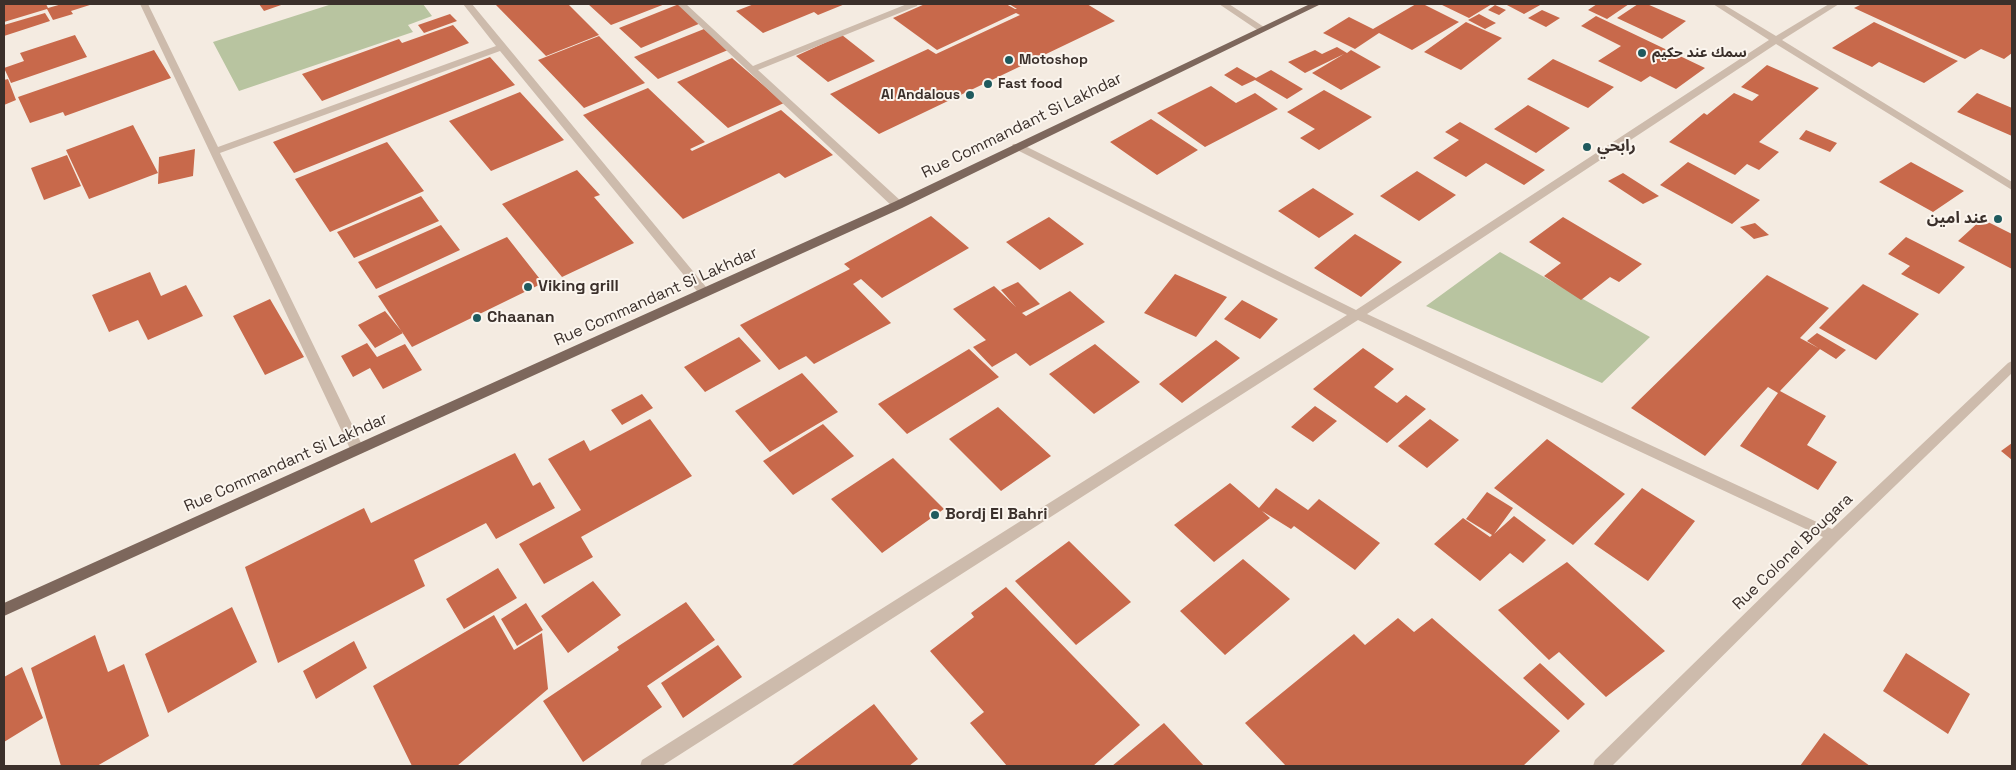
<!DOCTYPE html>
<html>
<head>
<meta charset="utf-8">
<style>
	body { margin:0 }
	#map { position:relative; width:2016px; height:770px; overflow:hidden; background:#f4ebe1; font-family:"Space Grotesk",sans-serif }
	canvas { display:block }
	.frame { position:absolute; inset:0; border:5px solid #3b302b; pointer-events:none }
</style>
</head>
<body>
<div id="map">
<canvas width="2016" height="770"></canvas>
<div class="frame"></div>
</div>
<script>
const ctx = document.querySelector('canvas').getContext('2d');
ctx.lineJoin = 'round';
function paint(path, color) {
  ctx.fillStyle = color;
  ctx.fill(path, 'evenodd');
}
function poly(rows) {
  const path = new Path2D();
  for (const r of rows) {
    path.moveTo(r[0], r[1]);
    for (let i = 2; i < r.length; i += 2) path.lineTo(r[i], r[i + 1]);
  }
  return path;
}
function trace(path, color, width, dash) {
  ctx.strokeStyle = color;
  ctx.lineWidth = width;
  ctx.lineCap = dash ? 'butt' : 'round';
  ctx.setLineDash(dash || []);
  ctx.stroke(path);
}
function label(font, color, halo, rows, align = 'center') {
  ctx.font = font + ' "Space Grotesk","Noto Sans Arabic",sans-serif';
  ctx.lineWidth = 4;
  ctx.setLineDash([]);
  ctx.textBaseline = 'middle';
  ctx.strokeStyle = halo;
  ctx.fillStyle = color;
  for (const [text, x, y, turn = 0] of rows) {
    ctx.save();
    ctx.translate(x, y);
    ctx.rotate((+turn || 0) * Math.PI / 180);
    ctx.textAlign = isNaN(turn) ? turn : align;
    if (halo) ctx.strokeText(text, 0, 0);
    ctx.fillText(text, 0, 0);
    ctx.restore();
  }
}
paint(poly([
	[332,4,423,4,432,16,408,25,413,32,239,91,213,42],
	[1500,252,1650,337,1602,383,1426,306]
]), '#b8c4a0');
paint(poly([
	[4,4,46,4,48,8,62,4,93,4,71,11,73,14,53,20,47,9,4,22],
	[259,4,284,4,264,11],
	[500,4,568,4,599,35,546,56,496,5],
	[588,4,665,4,611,25],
	[679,4,701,23,641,48,619,28],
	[754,4,845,4,818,15,814,12,763,33,736,11],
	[925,4,1006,4,1015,9,1017,9,1009,4,1087,4,1115,21,879,134,830,94,928,49,936,54,1020,15,1016,13,937,50,893,18],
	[1416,4,1423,4,1459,22,1412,50,1379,33,1355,49,1323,33,1349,17,1373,29],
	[1440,4,1492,4,1469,18],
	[1505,4,1542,4,1524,14],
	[1597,4,1629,4,1607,19,1588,10],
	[1638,4,1647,4,1686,21,1662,39,1617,18],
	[1862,4,2012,4,2012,53,2004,59,1981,49,1965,59,1854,8],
	[1495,5,1506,10,1499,15,1488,10],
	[1542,10,1560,18,1546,27,1528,18],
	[45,13,50,21,4,36,4,25],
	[450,14,457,21,424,33,418,25],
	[1479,14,1496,23,1485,29,1468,20],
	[1596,16,1705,68,1676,89,1650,76,1641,82,1598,61,1621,46,1581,26],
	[1466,22,1502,38,1461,70,1424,52],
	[1874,22,1958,61,1924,83,1879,62,1872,67,1832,48],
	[453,25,469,43,322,101,302,74,399,39,402,43],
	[704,29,728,50,658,79,634,57],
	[75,35,87,57,11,83,4,68,24,61,20,53],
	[842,35,875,61,828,82,796,56],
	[599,36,645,83,584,108,538,60],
	[1337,47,1347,53,1351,50,1381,67,1341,90,1312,73,1344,54,1305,73,1288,62,1315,50,1322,54],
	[154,50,171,78,65,116,63,112,30,123,18,97],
	[490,57,515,85,294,173,273,142],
	[732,58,784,103,728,128,677,82],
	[1553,59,1614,87,1588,108,1527,79],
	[1767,65,1819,88,1759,142,1779,152,1759,170,1747,164,1735,175,1669,142,1704,113,1707,115,1734,93,1752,101,1759,95,1741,87],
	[1237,67,1256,78,1271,70,1303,89,1287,99,1255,80,1242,86,1224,75],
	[8,79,16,100,4,105,4,80],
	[1211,86,1236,103,1255,93,1278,109,1205,147,1157,113],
	[648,88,705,142,690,149,692,151,781,110,833,155,785,178,779,173,683,219,583,115],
	[1324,90,1372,117,1319,150,1300,138,1315,129,1287,112],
	[520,92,564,140,491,171,449,121],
	[1977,93,2012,108,2012,136,1957,112],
	[1528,105,1570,128,1536,153,1494,129],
	[1151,119,1198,150,1157,175,1110,142],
	[1460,122,1545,170,1524,185,1486,163,1466,177,1433,158,1459,140,1445,132],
	[133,125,158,173,89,199,66,150],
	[1806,130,1837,143,1830,152,1799,139],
	[387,142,424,191,330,232,295,179],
	[195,149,193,176,158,184,159,157],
	[67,155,81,186,44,200,31,168],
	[1688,162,1760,200,1732,224,1660,185],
	[1911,162,1964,191,1933,212,1879,182],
	[577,170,600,195,594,197,634,243,562,277,502,204],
	[1417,171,1456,195,1419,221,1380,196],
	[1623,173,1659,196,1643,204,1608,181],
	[1313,188,1354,214,1319,238,1278,211],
	[421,196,439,221,354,258,337,232],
	[931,216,969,248,882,298,861,279,853,284,891,323,814,364,806,356,779,370,740,325,850,269,844,264],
	[1049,217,1084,244,1040,270,1006,242],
	[1563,217,1642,264,1619,282,1610,277,1581,300,1544,276,1561,263,1529,242],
	[1982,219,2012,234,2012,255,2011,256,2012,257,2012,269,1958,241],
	[1755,223,1769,235,1754,239,1740,227],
	[441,225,460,250,376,289,358,262],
	[1355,234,1402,262,1361,297,1314,268],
	[507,237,543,283,412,347,378,296],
	[1906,237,1965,267,1939,294,1901,274,1910,266,1888,254],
	[150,272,161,296,186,285,203,316,148,340,138,320,109,332,92,295],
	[1175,274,1227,297,1196,337,1144,313],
	[1767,275,1829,308,1800,338,1820,349,1780,391,1826,416,1807,445,1837,462,1818,490,1740,446,1778,393,1768,387,1705,456,1631,408],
	[1018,282,1040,304,1022,313,1026,316,1070,291,1105,322,1030,366,1016,353,992,367,973,347,986,340,953,309,994,286,1016,307,1001,290],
	[1863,284,1919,314,1876,360,1819,328],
	[270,299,304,357,265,375,233,316],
	[1242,300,1278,319,1260,339,1224,319],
	[385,311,403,333,375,348,358,325],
	[1817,333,1846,350,1836,359,1807,341],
	[739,337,761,361,705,392,684,367],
	[1216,340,1240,358,1182,403,1159,384],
	[367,343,377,357,405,344,422,370,383,389,370,368,353,377,341,356],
	[1095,344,1140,382,1094,414,1049,374],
	[1363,348,1394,369,1374,387,1397,403,1406,395,1426,409,1387,443,1313,389],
	[969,349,999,377,907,434,878,404],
	[802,373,838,412,770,452,735,411],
	[642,394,653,408,622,425,611,410],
	[1315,406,1337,421,1313,442,1291,427],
	[998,407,1051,456,1001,491,949,439],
	[650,419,692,476,581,537,593,557,544,584,519,544,581,510,548,459,584,440,590,451],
	[1430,419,1459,440,1427,468,1398,446],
	[823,424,854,456,793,495,763,461],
	[1547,439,1625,494,1573,545,1494,488],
	[2012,443,2012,460,2001,451],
	[515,453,533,486,540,482,555,508,496,539,486,523,414,560,425,586,278,663,245,567,364,508,371,523],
	[893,458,944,509,882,553,831,499],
	[1230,483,1259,508,1276,488,1308,510,1319,499,1380,543,1355,570,1294,526,1291,529,1262,511,1270,518,1214,562,1174,525],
	[1642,488,1695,521,1648,581,1594,544],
	[1487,492,1513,508,1494,534,1514,516,1546,540,1523,563,1510,553,1480,581,1434,544,1463,518,1490,537,1492,535,1466,519],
	[1069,541,1131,602,1076,645,1015,581],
	[1243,559,1290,599,1225,655,1180,611],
	[1567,562,1665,651,1606,697,1559,652,1549,660,1498,610],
	[498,568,517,598,464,629,446,599],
	[593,581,621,615,568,653,541,616],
	[1006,587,1140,725,1093,766,1007,766,970,723,984,712,930,651,974,617,971,613],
	[686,602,715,640,647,686,662,707,583,762,543,701,619,650,617,647],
	[526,603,543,630,517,646,501,619],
	[232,607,257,662,168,713,145,654],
	[494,615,514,650,542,633,548,689,457,766,412,766,373,686],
	[1398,618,1414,632,1432,618,1560,731,1523,766,1286,766,1245,723,1354,634,1365,645],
	[95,635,108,672,124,664,149,736,97,766,61,766,31,668],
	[354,641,367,668,316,699,303,671],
	[718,645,742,677,683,718,661,683],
	[1906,653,1970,694,1948,734,1883,691],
	[1540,663,1585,704,1568,720,1523,678],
	[22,667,43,718,4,742,4,677],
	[874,704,918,759,909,766,791,766],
	[1164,723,1204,766,1112,766],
	[1824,733,1870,766,1800,766]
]), '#c8694b');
paint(poly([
	[140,4,148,4,218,147,496,46,463,4,472,4,711,293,705,297,701,296,500,51,220,153,364,449,362,453,357,454,352,453,140,4],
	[677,4,686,4,753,66,907,4,918,4,917,6,758,70,902,202,903,205,902,208,894,208,677,4],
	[1219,4,1229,4,1267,29,1262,32,1259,31,1219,4],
	[1713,4,1723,4,1776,36,1829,4,1839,4,1782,40,2012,182,2012,190,1776,44,1367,314,1832,529,2008,363,2012,361,2012,373,1839,540,1612,766,1593,766,1595,760,1823,537,1358,320,662,766,640,766,642,760,1347,315,1013,148,1012,146,1013,144,1021,144,1356,310,1769,40,1713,4]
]), '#cdbbac');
paint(poly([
	[1310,4,1321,4,902,208,4,616,4,603,894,202,1310,4]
]), '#7d675c');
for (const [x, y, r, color] of [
	[1642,53,5,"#1f5a5e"],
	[1009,60,5,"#1f5a5e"],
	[988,84,5,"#1f5a5e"],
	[970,95,5,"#1f5a5e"],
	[1587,147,5,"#1f5a5e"],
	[1998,219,5,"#1f5a5e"],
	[528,287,5,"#1f5a5e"],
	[477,318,5,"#1f5a5e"],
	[935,515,5,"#1f5a5e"]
]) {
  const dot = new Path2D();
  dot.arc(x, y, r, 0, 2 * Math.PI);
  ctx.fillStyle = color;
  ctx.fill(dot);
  trace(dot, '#fbf5ee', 2);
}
label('bold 14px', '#3b302b', '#fbf5ee', [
	["سمك عند حكيم",1652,53],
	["Motoshop",1019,60],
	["Fast food",998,84],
	["Al Andalous",960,95,"right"]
], 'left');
label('16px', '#3b302b', '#fbf5ee', [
	["Rue Commandant Si Lakhdar",1022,126,-26],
	["Rue Commandant Si Lakhdar",656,297,-24],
	["Rue Commandant Si Lakhdar",286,463,-24],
	["Rue Colonel Bougara",1793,552,-44]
]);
label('bold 16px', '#3b302b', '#fbf5ee', [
	["رابحي",1597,147],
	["عند امين",1988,219,"right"],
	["Viking grill",538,287],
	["Chaanan",487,318],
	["Bordj El Bahri",945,515]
], 'left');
</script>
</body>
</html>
